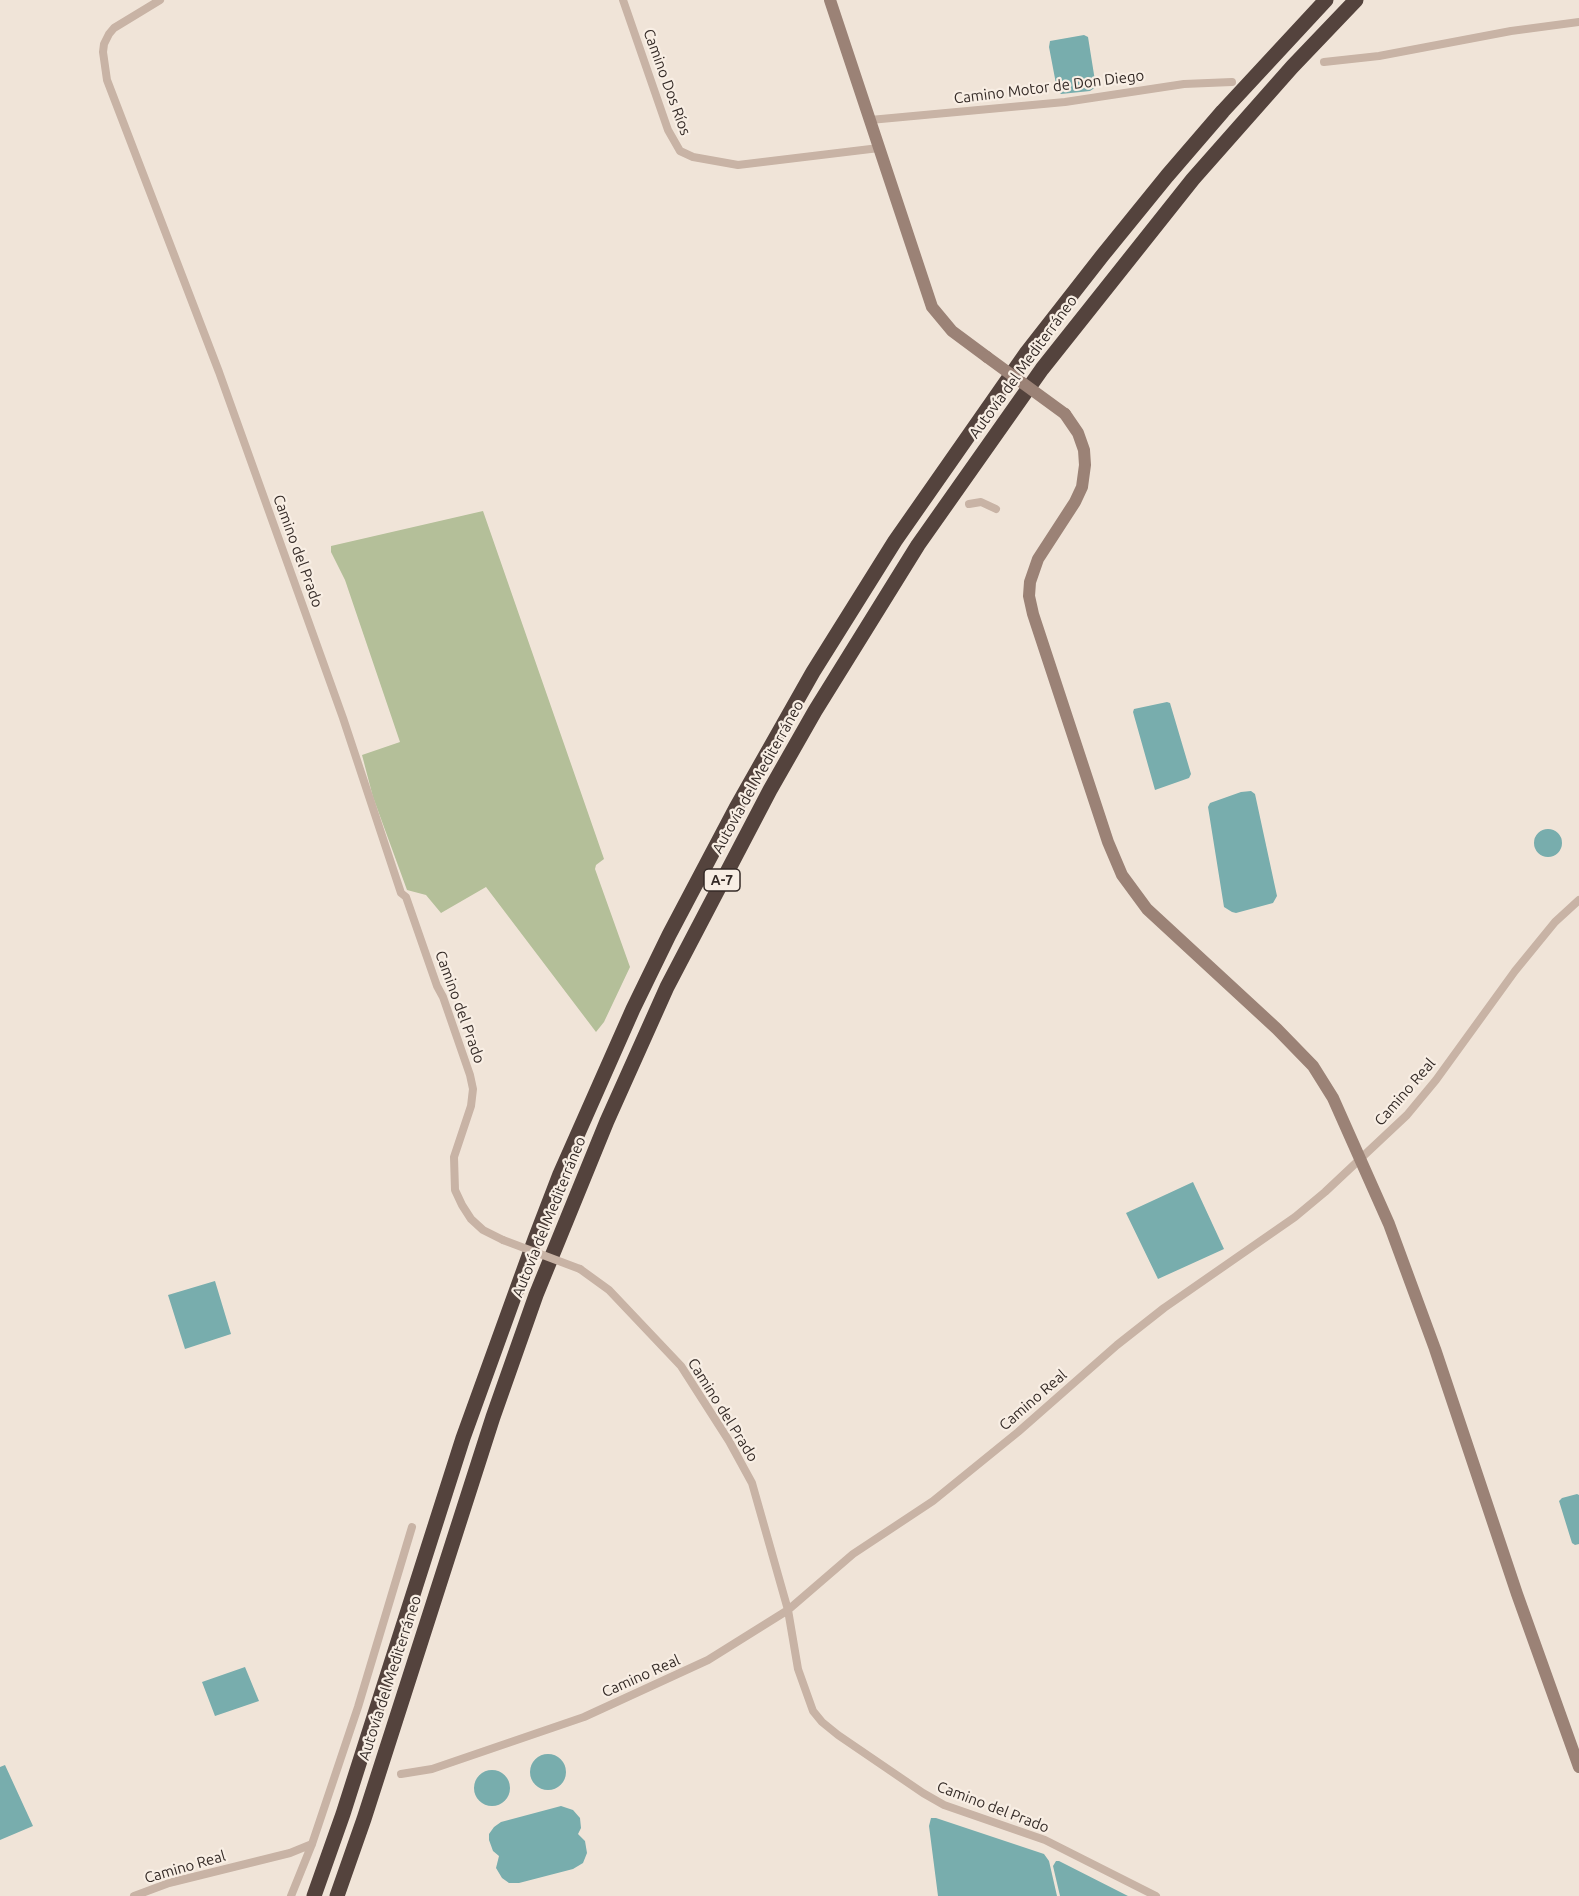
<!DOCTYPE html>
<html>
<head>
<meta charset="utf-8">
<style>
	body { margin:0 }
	canvas { display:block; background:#f0e4d8 }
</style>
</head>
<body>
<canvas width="1579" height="1896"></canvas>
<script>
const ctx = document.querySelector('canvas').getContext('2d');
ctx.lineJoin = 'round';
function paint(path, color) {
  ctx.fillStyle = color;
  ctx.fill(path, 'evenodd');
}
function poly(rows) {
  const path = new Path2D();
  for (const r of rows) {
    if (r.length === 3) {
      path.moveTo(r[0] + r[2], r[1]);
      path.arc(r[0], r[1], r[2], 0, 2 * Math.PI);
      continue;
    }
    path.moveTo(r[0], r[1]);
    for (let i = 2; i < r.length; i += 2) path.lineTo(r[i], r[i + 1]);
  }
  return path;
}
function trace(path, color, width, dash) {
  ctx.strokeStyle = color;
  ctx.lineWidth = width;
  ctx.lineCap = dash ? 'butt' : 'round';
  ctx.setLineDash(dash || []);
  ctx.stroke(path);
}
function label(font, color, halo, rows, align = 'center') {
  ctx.font = font + ' Ubuntu,sans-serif';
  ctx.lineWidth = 4.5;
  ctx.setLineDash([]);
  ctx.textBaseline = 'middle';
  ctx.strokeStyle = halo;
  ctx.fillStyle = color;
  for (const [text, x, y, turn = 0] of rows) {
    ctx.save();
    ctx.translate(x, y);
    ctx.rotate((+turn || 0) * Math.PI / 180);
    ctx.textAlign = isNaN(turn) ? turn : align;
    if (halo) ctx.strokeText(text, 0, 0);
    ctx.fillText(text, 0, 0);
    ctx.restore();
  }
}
paint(poly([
	[483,511,603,856,604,859,596,865,595,869,630,967,604,1022,596,1032,486,887,441,913,426,895,407,890,373,797,362,755,400,742,345,580,331,552,331,546]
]), '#b4bf99');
paint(poly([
	[1084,35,1088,37,1096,87,1090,91,1061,94,1057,89,1049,47,1050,41],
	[1167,702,1170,703,1191,774,1189,778,1155,790,1133,712,1134,709],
	[1251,791,1255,794,1277,896,1273,903,1236,913,1232,912,1224,907,1208,807,1210,803,1241,792],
	[1548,843,14],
	[1193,1182,1224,1249,1158,1279,1126,1213],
	[215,1281,231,1334,185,1349,168,1295],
	[1577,1494,1579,1495,1579,1544,1575,1545,1572,1543,1559,1501,1562,1498],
	[245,1667,259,1701,215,1716,202,1682],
	[548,1772,18],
	[5,1765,33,1826,0,1840,0,1767],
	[492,1788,18],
	[561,1806,573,1810,580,1818,581,1828,578,1834,585,1841,587,1853,583,1863,573,1869,519,1883,509,1883,502,1878,496,1868,499,1856,493,1851,489,1840,489,1834,494,1827,501,1822],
	[931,1818,936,1818,1044,1854,1049,1861,1057,1896,938,1896,929,1826],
	[1056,1861,1059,1861,1128,1896,1060,1896,1053,1866]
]), '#78adad');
trace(poly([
	[160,0,114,28,109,34,104,44,103,52,107,80,219,372,343,718,401,893,406,897,437,986,443,997,470,1075,473,1089,471,1106,454,1157,455,1190,462,1205,471,1219,483,1230,503,1240],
	[623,0,668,130,680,151,693,157,738,165,879,148],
	[1324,62,1379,56,1511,31,1579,22],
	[870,120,1065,102,1184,84,1232,82],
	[969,504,981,502,996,509],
	[580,1269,609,1290,681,1366,729,1441,752,1483,788,1610,798,1669,813,1711,822,1722,838,1735,923,1793,944,1805,1045,1840,1156,1896],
	[401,1774,432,1769,584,1717,708,1660,788,1610,853,1554,933,1501,1018,1432,1117,1345,1164,1308,1295,1217,1325,1192,1407,1115,1436,1080,1515,971,1555,922,1579,900],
	[134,1896,169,1883,290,1853,312,1844],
	[291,1896,312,1844,358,1707,412,1527]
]), '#c8b3a5', 8);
trace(poly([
	[830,0,932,307,952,331,987,357],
	[1065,414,1078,433,1084,450,1085,465,1082,487,1075,502,1038,559,1030,582,1029,596,1033,614,1108,842,1122,875,1147,909,1277,1029,1313,1066,1333,1098,1389,1224,1435,1349,1517,1594,1579,1767]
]), '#9b8276', 12);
trace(poly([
	[314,1896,343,1814,463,1438,535,1239,560,1174,633,1009,669,935,736,808,813,672,895,541,1027,352,1102,256,1167,176,1223,111,1326,0],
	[337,1896,364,1819,493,1417,536,1295,607,1121,667,987,770,790,815,711,918,545,1042,369,1193,179,1292,67,1356,0]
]), '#54433d', 15);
trace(poly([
	[503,1240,580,1269]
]), '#c8b3a5', 8);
trace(poly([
	[987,357,1065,414]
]), '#9b8276', 12);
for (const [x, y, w] of [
	[722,880,36]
]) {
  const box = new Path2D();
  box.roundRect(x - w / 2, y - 11, w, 22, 4.5);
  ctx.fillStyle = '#f8eee4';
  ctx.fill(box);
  trace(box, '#342a26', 1.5);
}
label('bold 14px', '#342a26', null, [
	["A-7",722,880]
]);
label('15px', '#342a26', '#f8eee4', [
	["Camino Dos Ríos",667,82,70],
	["Camino Motor de Don Diego",1049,87,-7],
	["Autovía del Mediterráneo",1023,367,-54],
	["Camino del Prado",298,551,70],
	["Autovía del Mediterráneo",758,777,-61],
	["Camino del Prado",460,1007,70],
	["Camino Real",1405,1092,-49],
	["Autovía del Mediterráneo",549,1217,-68],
	["Camino Real",1033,1400,-41],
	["Camino del Prado",723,1410,58],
	["Camino Real",641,1676,-24],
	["Autovía del Mediterráneo",390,1678,-72],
	["Camino del Prado",993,1807,21],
	["Camino Real",185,1867,-16]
]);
</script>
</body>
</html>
